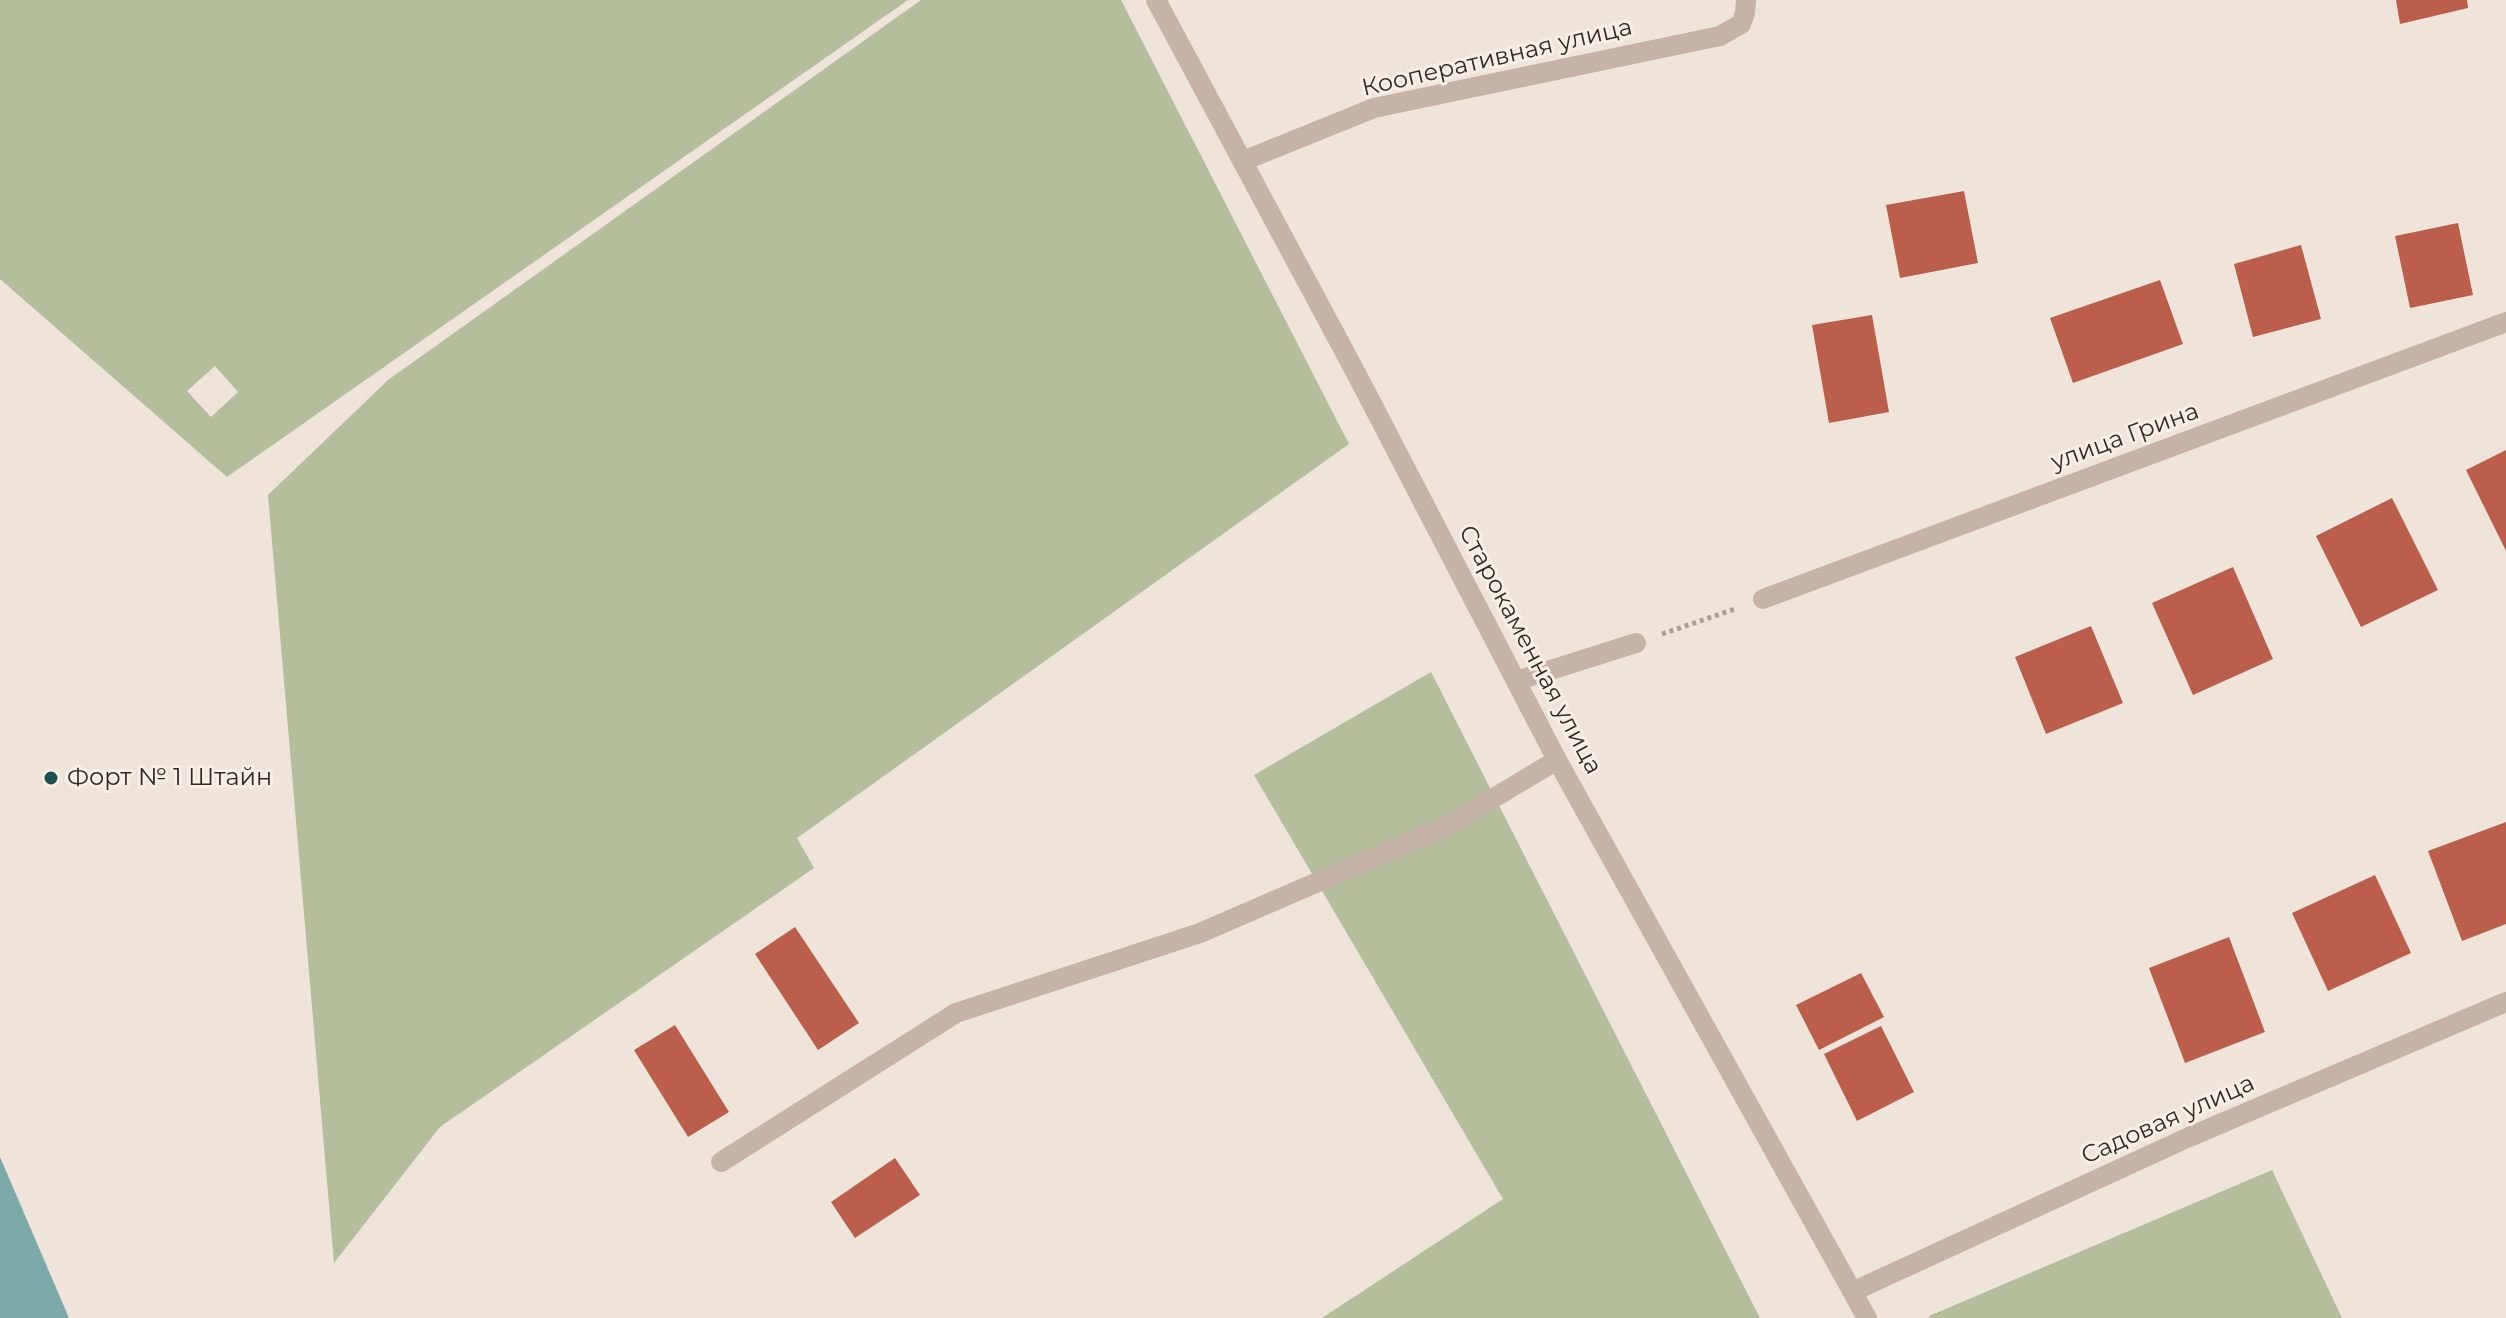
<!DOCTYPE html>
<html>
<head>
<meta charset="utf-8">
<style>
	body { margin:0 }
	canvas { display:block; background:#efe4da }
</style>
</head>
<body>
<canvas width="2506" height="1318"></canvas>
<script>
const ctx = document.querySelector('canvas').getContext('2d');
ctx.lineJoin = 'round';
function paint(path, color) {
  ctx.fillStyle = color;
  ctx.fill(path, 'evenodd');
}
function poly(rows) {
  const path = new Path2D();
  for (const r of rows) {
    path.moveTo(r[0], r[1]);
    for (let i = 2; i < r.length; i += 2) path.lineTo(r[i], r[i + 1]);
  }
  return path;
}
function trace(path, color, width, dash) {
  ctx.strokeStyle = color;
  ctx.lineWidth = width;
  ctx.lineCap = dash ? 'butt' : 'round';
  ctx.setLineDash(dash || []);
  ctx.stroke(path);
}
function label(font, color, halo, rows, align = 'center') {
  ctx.font = font + ' Montserrat,sans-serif';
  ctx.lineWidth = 6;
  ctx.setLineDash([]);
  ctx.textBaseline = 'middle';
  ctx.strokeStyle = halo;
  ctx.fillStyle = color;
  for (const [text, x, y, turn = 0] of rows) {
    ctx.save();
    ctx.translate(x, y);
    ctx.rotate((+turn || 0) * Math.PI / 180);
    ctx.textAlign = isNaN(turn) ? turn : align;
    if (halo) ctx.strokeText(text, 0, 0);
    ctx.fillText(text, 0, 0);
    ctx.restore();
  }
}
paint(poly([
	[0,0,908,0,227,477,0,279],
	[215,366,238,392,211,417,187,391],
	[921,0,1121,0,1349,444,797,838,814,868,440,1127,334,1263,268,495,388,380],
	[1431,672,1760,1318,1322,1318,1503,1199,1254,775],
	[2272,1170,2342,1318,1930,1318,1929,1316]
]), '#b4bd9c');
paint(poly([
	[0,1157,69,1318,0,1318]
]), '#7caaa8');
paint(poly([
	[2396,0,2467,0,2468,8,2400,24],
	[1964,191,1978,263,1900,278,1886,205],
	[2458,223,2473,295,2410,308,2395,236],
	[2301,245,2321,319,2253,337,2234,264],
	[2160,280,2183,344,2073,383,2050,318],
	[1872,315,1889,412,1829,423,1812,325],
	[2506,450,2506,551,2466,470],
	[2392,498,2438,590,2361,627,2316,536],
	[2233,567,2273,659,2193,695,2152,603],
	[2091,626,2123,703,2046,734,2015,657],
	[2506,822,2506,924,2462,941,2428,851],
	[2375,875,2411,953,2328,991,2292,913],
	[795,927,859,1023,818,1050,755,954],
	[2229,937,2265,1032,2185,1063,2149,968],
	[1861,973,1884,1017,1819,1050,1796,1005],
	[675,1025,729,1112,688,1137,634,1050],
	[1881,1026,1914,1092,1857,1121,1824,1054],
	[895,1158,920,1195,855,1238,831,1202]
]), '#bb5f4c');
trace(poly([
	[1662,634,1735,609]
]), '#b19d92', 5, [4, 4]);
trace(poly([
	[721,1162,956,1013,1200,933,1447,826,1557,760]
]), '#c6b3a7', 20);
trace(poly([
	[1156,0,1357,375,1557,760,1867,1318],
	[1243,161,1374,108,1720,36,1741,24,1745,13,1746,0],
	[1763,599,2506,322],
	[1516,681,1636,643],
	[1854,1291,2187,1138,2506,1002]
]), '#c6b3a7', 20);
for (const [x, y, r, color] of [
	[51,778,8,"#205151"]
]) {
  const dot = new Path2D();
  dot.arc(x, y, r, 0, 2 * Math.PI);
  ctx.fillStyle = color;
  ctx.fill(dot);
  trace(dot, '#f7eee6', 3);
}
label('24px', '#332a27', '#f7eee6', [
	["Кооперативная улица",1497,58,-13],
	["улица Грина",2125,437,-20],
	["Старокаменная улица",1530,650,62],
	["Садовая улица",2168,1120,-24]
]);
label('24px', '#332a27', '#f7eee6', [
	["Форт № 1 Штайн",67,778]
], 'left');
</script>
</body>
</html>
